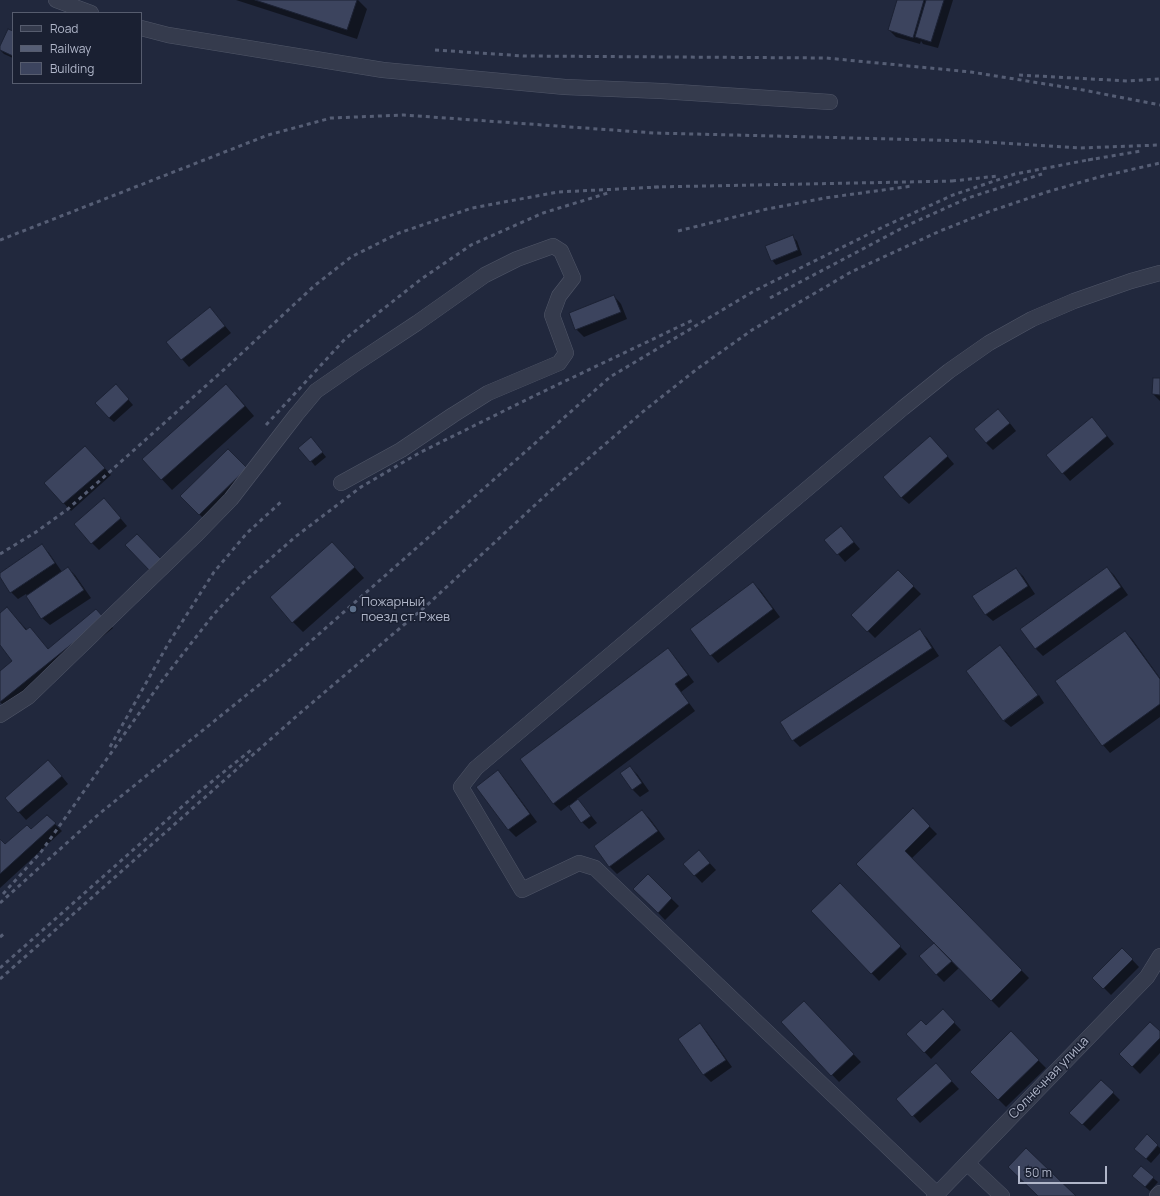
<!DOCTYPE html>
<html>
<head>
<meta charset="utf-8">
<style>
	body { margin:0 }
	#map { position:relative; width:1160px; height:1196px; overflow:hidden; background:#21283d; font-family:Manrope,sans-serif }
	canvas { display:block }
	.legend { position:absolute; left:12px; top:12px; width:130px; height:72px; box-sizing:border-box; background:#1a2032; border:1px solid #565c6e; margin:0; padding:5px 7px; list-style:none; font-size:12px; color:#b0b6c9 }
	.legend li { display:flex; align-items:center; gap:8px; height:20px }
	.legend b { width:20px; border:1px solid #565c6e }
	.scale { position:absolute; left:1018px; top:1166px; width:89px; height:18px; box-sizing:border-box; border:2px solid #b0b6c9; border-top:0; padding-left:5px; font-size:12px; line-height:14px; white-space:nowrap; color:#b0b6c9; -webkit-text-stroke:3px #1a2032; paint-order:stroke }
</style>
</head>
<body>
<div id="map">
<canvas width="1160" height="1196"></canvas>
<ul class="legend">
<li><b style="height:5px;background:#353b4d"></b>Road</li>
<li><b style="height:5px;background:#565e75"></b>Railway</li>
<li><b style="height:11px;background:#3c445e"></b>Building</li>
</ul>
<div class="scale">50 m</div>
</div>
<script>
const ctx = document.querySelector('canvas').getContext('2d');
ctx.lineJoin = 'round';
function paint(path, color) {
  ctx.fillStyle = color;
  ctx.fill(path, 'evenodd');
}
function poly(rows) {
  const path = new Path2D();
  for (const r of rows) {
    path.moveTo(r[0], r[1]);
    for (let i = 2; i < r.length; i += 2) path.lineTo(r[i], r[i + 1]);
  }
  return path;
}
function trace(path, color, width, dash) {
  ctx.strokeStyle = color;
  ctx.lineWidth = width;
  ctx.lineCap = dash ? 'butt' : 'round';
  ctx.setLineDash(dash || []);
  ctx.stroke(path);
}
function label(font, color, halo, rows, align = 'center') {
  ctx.font = font + ' Manrope,sans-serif';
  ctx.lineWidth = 3;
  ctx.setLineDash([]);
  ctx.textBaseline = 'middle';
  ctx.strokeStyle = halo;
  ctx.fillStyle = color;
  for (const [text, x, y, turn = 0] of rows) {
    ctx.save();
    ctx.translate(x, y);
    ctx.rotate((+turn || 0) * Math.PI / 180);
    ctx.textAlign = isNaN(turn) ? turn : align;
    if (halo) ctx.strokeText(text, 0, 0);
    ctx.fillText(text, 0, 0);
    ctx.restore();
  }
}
paint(poly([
	[236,0,358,0,367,9,357,39],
	[898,0,953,0,938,48,923,44,921,41,920,44,896,37,889,30],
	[13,32,13,58,4,54,0,50],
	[792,236,797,241,802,255,776,265,772,260],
	[614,296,621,304,627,319,584,337,576,329],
	[210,308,231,333,189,367,167,342],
	[1160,379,1160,401,1153,394],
	[120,390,133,405,114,422,109,418],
	[236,395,254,416,172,490,143,459],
	[1005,417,1016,431,993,450,986,443],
	[1092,418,1114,444,1070,481,1048,456],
	[315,443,326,457,315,466,311,461],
	[937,444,954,464,909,504,901,497],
	[228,450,253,476,207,522,181,496],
	[92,454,111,475,71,511,45,483],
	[111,507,127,526,99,550,92,543],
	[848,535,860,549,845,562,826,540],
	[42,546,49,553,62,572,68,568,75,575,91,598,50,625,42,618,26,594,18,599,11,592,0,576,0,574],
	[342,553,364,578,303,632,293,622],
	[1107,568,1114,575,1128,595,1043,656,1036,649,1022,629],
	[1016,569,1023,576,1035,594,993,621,985,614],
	[898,571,921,594,875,638,852,615],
	[753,583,760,590,780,617,718,663,711,655],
	[7,608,28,631,49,650,96,610,113,628,10,712,0,702,0,672,14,661,0,644,0,614],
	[919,630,927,638,939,656,800,747,793,740,781,722],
	[1125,632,1132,639,1160,678,1160,717,1110,753,1103,745],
	[1000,646,1007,653,1037,694,1003,720],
	[668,650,675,657,694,682,681,692,695,711,577,799,585,808,597,823,589,829,582,822,569,805,561,811,554,804,521,759],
	[1039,695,1044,703,1011,727,1004,721],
	[629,767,637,774,649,791,640,797,633,790,621,773],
	[56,769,68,784,26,820,6,798],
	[498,771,505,779,537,822,516,837,509,830,477,787],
	[913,810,937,834,911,859,1029,978,999,1008,959,968,944,982,937,975,920,957,935,943,857,864],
	[642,811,650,819,665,839,617,874,610,867,595,846],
	[47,816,62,831,0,888,0,841,5,845,31,831],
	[706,859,716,870,702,883,684,864],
	[648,876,679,906,665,920,635,889],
	[840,885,907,954,879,981,813,911],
	[1122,949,1139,967,1111,995,1094,978],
	[811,1010,861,1062,839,1082,783,1023],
	[943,1011,961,1030,931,1059,908,1034,927,1026],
	[700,1024,707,1032,732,1067,711,1082,704,1075,679,1039],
	[1160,1032,1160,1053,1140,1074,1120,1054],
	[1011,1033,1046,1068,1006,1107,971,1072],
	[943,1072,959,1089,920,1123,898,1099],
	[1101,1081,1120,1100,1090,1131,1071,1113],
	[1147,1136,1160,1148,1160,1153,1151,1163,1135,1149],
	[1153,1178,1158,1182,1150,1191,1138,1181]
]), '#0007');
const building = poly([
	[255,0,357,0,347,30,255,0],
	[897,0,924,0,913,38,888,30,897,0],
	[926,0,944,0,931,42,915,37,926,0],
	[8,29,13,31,13,56,0,50,0,46,8,29],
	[793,235,798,250,771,261,765,246,793,235],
	[614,295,621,312,575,330,569,313,614,295],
	[210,307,225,326,181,360,166,342,210,307],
	[1153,378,1160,378,1160,395,1152,394,1153,378],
	[116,384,129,399,109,418,95,403,116,384],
	[226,384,245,406,161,480,142,459,226,384],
	[998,409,1010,423,986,443,974,429,998,409],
	[1092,417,1107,436,1062,474,1046,455,1092,417],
	[930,436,948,456,901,498,883,477,930,436],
	[311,437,323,452,310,462,298,448,311,437],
	[85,446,105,468,63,504,44,483,85,446],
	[228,449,247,468,199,515,180,496,228,449],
	[104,498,121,518,91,544,74,524,104,498],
	[841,526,854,542,837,555,824,540,841,526],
	[137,534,163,561,151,572,125,545,137,534],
	[332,542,355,567,292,623,270,597,332,542],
	[42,544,55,563,10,593,0,577,0,573,42,544],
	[68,567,84,590,41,619,26,596,68,567],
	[1107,567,1121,587,1035,649,1020,629,1107,567],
	[1016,568,1028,586,985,615,972,596,1016,568],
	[898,570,914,586,867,632,851,615,898,570],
	[753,582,773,609,710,656,690,629,753,582],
	[7,607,26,630,30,627,48,649,96,609,104,618,0,702,0,671,12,661,0,645,0,613,7,607],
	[920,629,932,648,792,741,780,722,920,629],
	[1125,631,1160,679,1160,704,1102,746,1055,681,1125,631],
	[1000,645,1038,695,1003,721,966,671,1000,645],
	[668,648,688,675,675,684,689,703,553,804,520,759,668,648],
	[48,760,62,776,18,813,5,798,48,760],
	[630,766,642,783,632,790,620,773,630,766],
	[498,770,530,814,508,830,476,787,498,770],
	[578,799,591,816,581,823,569,806,578,799],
	[913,808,930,826,905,851,1022,970,991,1001,856,864,913,808],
	[642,810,658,831,609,867,594,846,642,810],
	[47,815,56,823,0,874,0,839,5,844,27,825,31,829,47,815],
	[699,850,710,863,694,876,683,864,699,850],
	[648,874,672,898,658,913,633,889,648,874],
	[840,883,901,946,871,974,811,911,840,883],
	[934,943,952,961,936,975,919,956,934,943],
	[1122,948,1133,959,1103,989,1092,978,1122,948],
	[804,1001,854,1054,831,1076,781,1022,804,1001],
	[943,1009,955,1022,924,1053,906,1034,921,1020,926,1025,943,1009],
	[1150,1022,1160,1031,1160,1038,1132,1067,1119,1054,1150,1022],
	[700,1023,726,1060,703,1075,678,1039,700,1023],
	[1011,1031,1039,1060,998,1100,970,1072,1011,1031],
	[936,1063,952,1081,912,1117,896,1099,936,1063],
	[1101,1080,1114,1092,1082,1125,1069,1113,1101,1080],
	[1147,1134,1158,1145,1146,1159,1134,1149,1147,1134],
	[1026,1148,1076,1196,1038,1196,1008,1167,1026,1148],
	[1141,1166,1154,1177,1145,1187,1132,1176,1141,1166]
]);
paint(building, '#3c445e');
trace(building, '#1c2234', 1);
const minor = poly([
	[56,0,91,13],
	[141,28,168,35,383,70,565,87,661,91,830,102],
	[0,715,28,697,197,534,231,499,296,415,316,391,355,364,417,323,485,275,517,259,553,246,561,251,573,278,559,296,552,315,566,353,559,363,488,393,453,415,401,450,341,483],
	[967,1163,1002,1196],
	[937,1194,595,868,579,863,522,890,461,787,476,768,903,408,949,371,989,343,1032,319,1074,301,1131,281,1160,273],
	[934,1196,937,1194,1147,977,1160,956],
	[1157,1196,1160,1193]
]);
trace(minor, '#505668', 16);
trace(minor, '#353b4d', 15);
trace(poly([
	[435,50,524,56,826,58,971,72,1083,90,1160,105],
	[1019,75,1128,81,1160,79],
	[1088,160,1141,151],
	[952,181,998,176],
	[654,187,956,181],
	[678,231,767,209,825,198,912,186],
	[0,240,268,135,331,118,404,115,654,133,971,141,1080,148,1160,145],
	[770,298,908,225,968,198,1042,174],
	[266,425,345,339,420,280,471,245,543,213,608,193],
	[0,554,36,532,68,509,228,366,314,286,351,257,399,233,472,208,558,192,659,187],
	[110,747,168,644,214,572,247,533,282,501],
	[3,894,41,852,164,678,214,614,244,582,295,537,361,487,419,453,536,395,695,319],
	[0,903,99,814,285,664,610,377,754,291,883,227,953,195,1015,174,1093,159],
	[0,937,5,933],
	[0,968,194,796,251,750],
	[0,979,299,714,426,606,548,493,645,410,697,369,752,330,851,272,940,231,988,212,1047,192,1099,177,1160,163]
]), '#565e75', 3, [4, 4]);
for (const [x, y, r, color] of [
	[353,609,4,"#5c6f8a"]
]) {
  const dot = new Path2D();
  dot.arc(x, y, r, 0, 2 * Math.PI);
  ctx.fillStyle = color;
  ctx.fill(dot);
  trace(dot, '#1a2032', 1.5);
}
label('13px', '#b0b6c9', '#1a2032', [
	["Пожарный",361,602],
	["поезд ст. Ржев",361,617]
], 'left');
label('13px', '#b0b6c9', '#1a2032', [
	["Солнечная улица",1049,1078,-46]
]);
</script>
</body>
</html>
